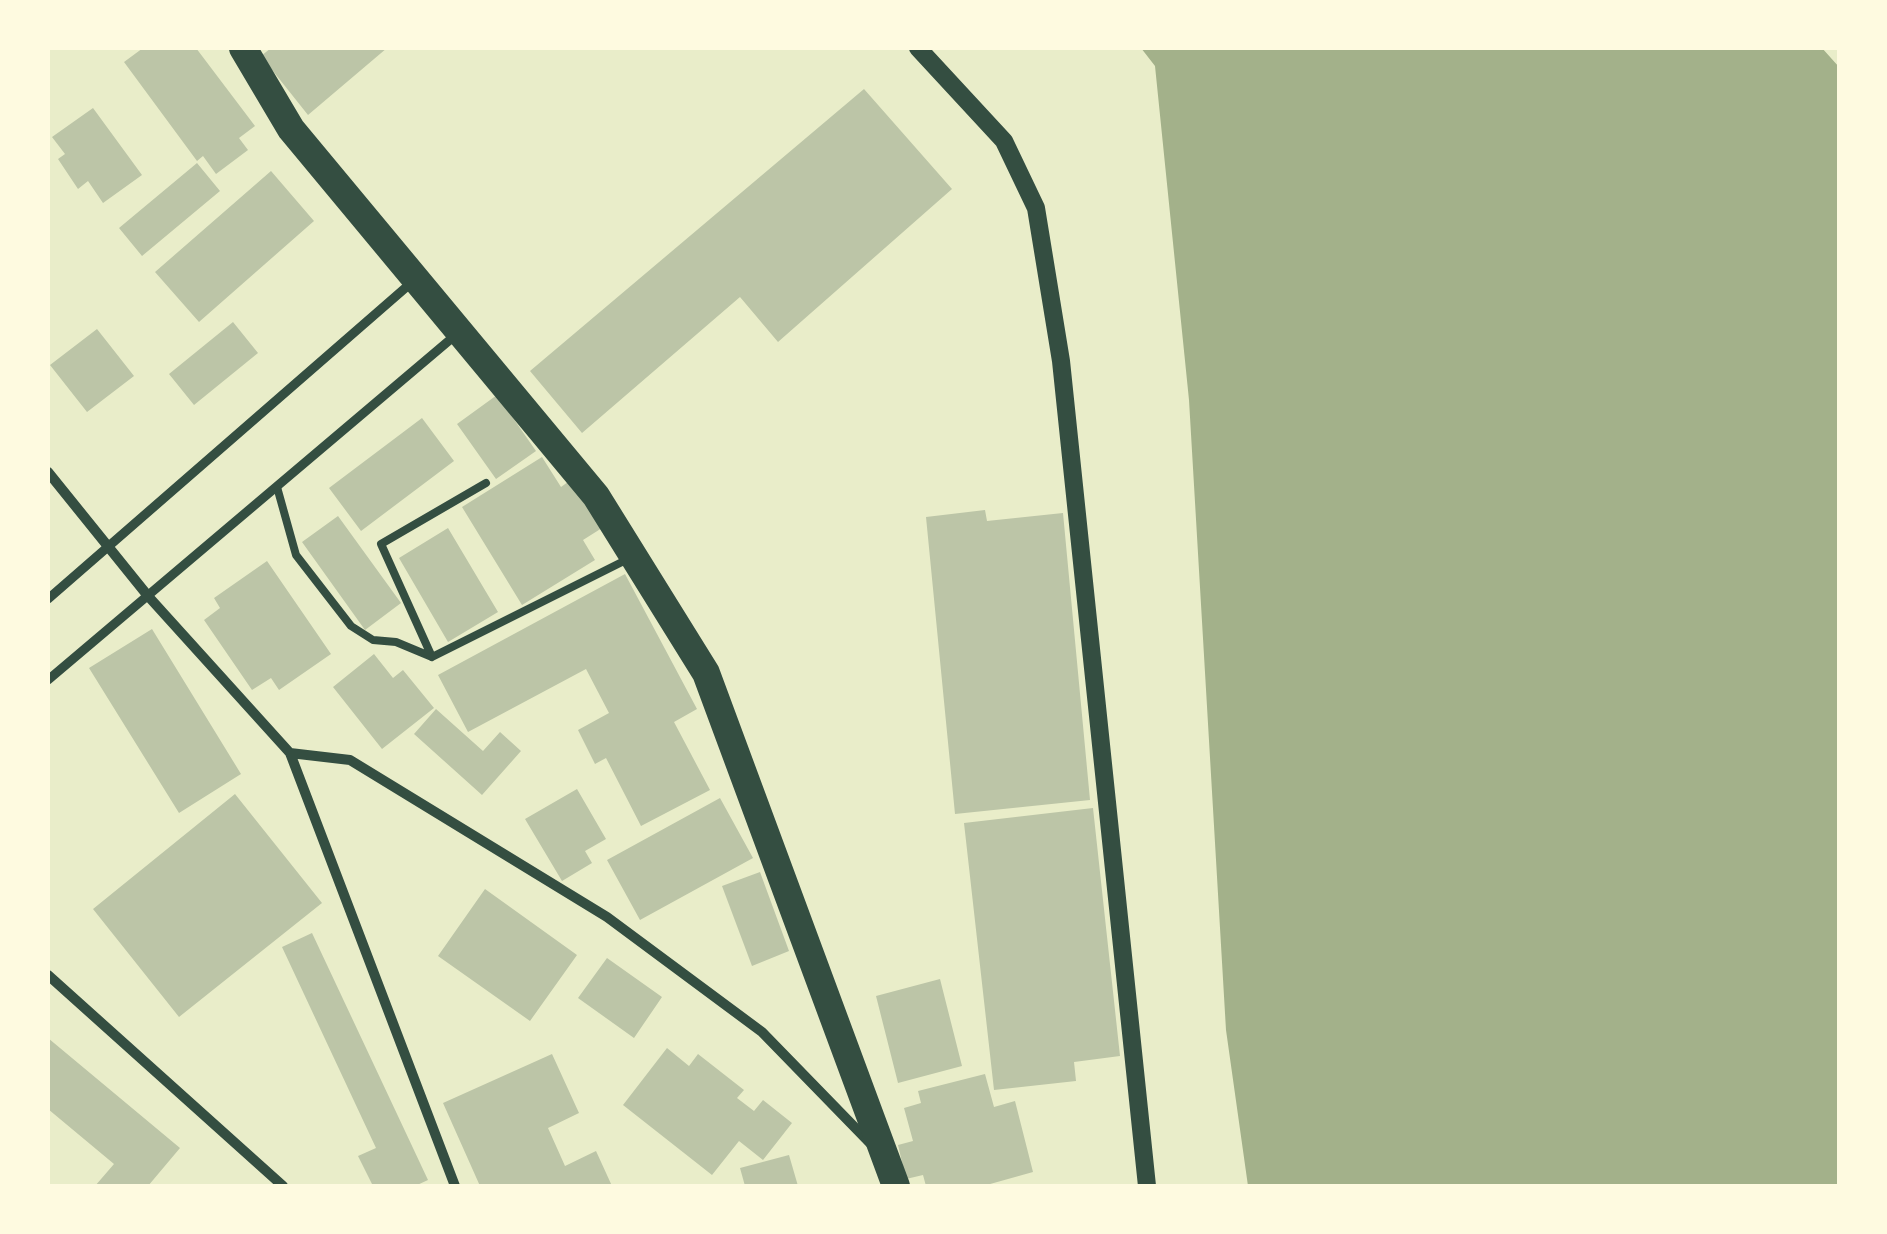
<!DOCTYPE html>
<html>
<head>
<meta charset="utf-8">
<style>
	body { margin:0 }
	#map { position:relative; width:1887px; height:1234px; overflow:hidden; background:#e9edc9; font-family:"Nunito Sans",sans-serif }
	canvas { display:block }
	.frame { position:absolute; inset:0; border:50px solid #fefae0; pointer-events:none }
</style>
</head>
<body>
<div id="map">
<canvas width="1887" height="1234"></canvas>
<div class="frame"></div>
</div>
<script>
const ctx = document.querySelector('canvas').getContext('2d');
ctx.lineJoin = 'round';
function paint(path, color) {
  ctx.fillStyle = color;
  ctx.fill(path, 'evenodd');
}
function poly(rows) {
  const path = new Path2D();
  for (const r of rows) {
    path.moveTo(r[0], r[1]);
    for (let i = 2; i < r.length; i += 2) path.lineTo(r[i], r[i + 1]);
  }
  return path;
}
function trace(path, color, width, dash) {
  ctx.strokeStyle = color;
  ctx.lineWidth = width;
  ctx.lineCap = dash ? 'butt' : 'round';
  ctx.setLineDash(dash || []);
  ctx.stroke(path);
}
paint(poly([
	[1141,48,1822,48,1839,67,1839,1186,1248,1186,1226,1030,1189,400,1155,66]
]), '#a3b18a');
paint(poly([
	[143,48,196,48,255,126,239,138,248,150,216,174,203,156,197,161,124,62],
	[271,48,387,48,308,115,261,56],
	[864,89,952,189,778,342,740,297,582,433,530,371],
	[93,108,142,175,103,203,88,181,78,189,58,159,65,154,52,137],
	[197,163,220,191,142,256,119,228],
	[271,171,314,221,199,322,155,272],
	[233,322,258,353,194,405,169,374],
	[97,329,134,376,87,412,50,365],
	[497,395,536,451,496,479,457,424],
	[422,418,454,461,361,531,329,488],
	[542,457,561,487,572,479,602,528,583,540,595,560,522,605,462,507],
	[985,510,987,521,1063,513,1090,800,955,814,926,517],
	[338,516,401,603,365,630,302,542],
	[448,528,498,612,448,642,399,558],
	[267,561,331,654,279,690,271,678,252,690,204,620,220,608,214,598],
	[625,574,697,709,674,722,710,790,641,826,606,758,595,764,578,730,609,713,586,669,468,732,438,675],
	[152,629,241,774,179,813,89,668],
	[374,654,393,678,403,670,434,708,382,749,333,687],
	[436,709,483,751,500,732,521,751,482,795,414,734],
	[577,789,606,839,585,851,592,863,562,881,525,819],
	[235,794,322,903,179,1017,93,909],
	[720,798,753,858,640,920,607,860],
	[1093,808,1120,1056,1074,1062,1076,1081,994,1090,964,823],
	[760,872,789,951,752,966,722,886],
	[485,889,577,955,530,1021,438,956],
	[312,933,428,1180,415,1186,373,1186,358,1156,376,1148,282,947],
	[607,958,662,997,634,1038,578,998],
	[940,979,962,1066,898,1083,876,996],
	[48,1038,180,1148,148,1186,95,1186,114,1164,48,1109],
	[667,1048,689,1066,698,1054,744,1090,737,1098,754,1111,763,1100,792,1123,763,1160,739,1141,712,1175,623,1105],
	[552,1054,579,1113,548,1128,565,1166,596,1151,612,1186,480,1186,443,1103],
	[985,1074,994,1107,1015,1101,1033,1172,983,1186,926,1186,923,1175,906,1179,898,1145,913,1141,904,1108,921,1103,918,1091],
	[789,1155,798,1186,745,1186,740,1168]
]), '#bcc5a7');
trace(poly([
	[277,487,296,555,351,626,373,640,396,642,432,657,630,558],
	[432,657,381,544,486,483]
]), '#344e41', 8);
trace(poly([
	[48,599,411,283],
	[48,680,458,333]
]), '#344e41', 9);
trace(poly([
	[48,472,148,596,290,753,455,1186],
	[290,753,350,760,607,917,762,1032,870,1143],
	[48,975,283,1186]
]), '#344e41', 10);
trace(poly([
	[918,48,1004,141,1036,208,1061,361,1147,1186]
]), '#344e41', 18);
trace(poly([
	[243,48,291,129,596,496,706,673,896,1186]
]), '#344e41', 28);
</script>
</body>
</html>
